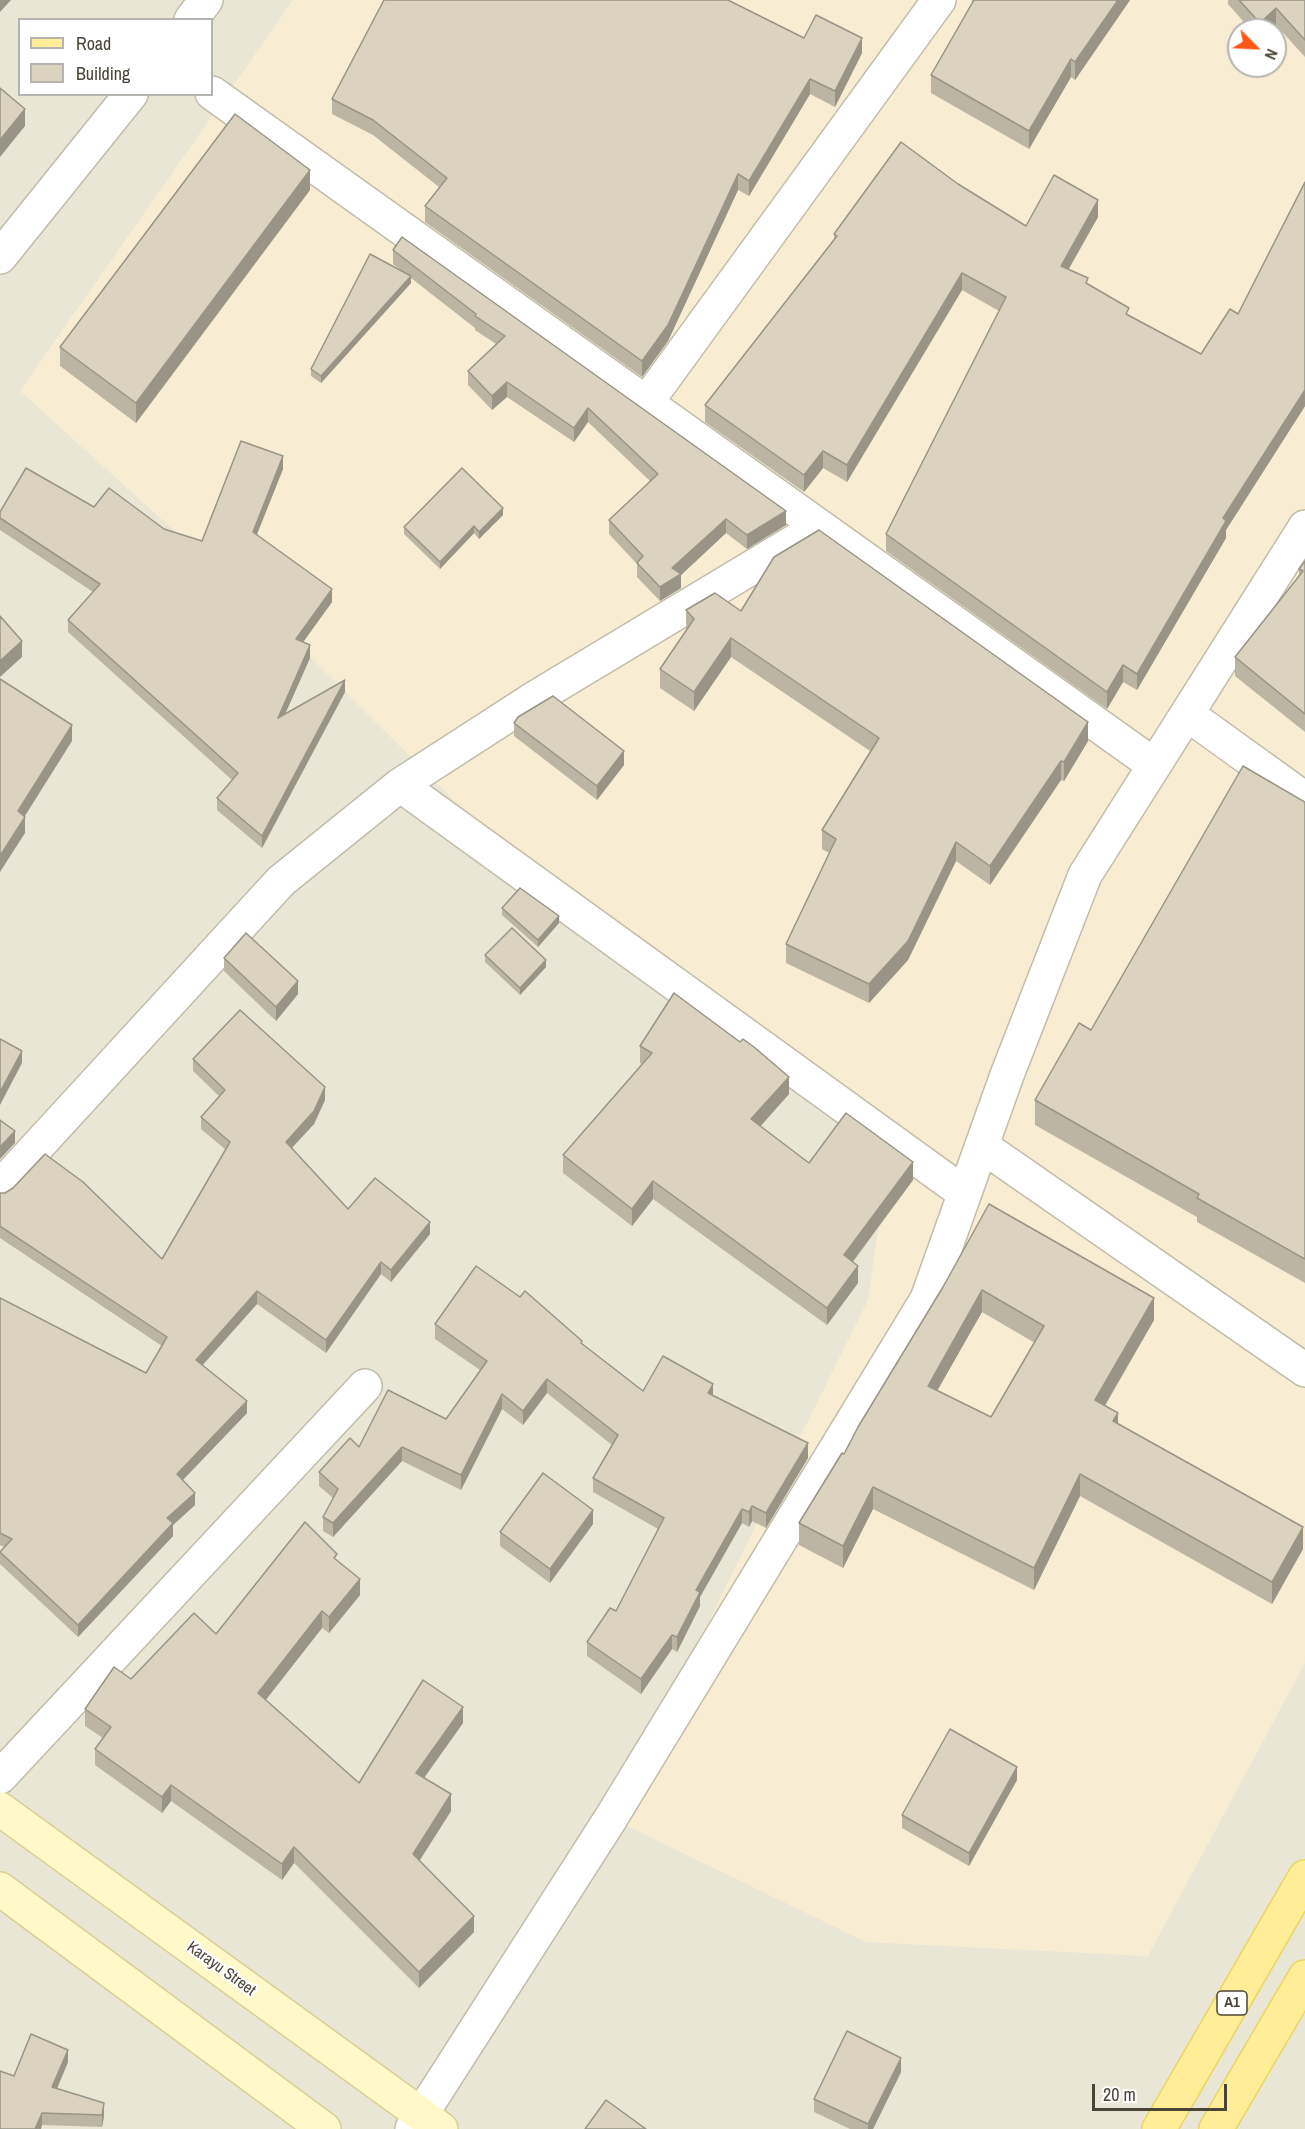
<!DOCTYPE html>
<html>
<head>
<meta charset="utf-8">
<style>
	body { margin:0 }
	#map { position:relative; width:1305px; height:2129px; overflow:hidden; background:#f5f3e8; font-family:"Archivo Narrow",sans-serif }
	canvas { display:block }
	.legend { position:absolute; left:18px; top:18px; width:195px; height:78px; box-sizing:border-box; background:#fff; border:2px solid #b6b4af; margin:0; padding:8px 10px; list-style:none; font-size:18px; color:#494436 }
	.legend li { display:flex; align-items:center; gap:12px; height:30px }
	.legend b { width:30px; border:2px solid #b6b4af }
	.north { position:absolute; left:1227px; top:18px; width:60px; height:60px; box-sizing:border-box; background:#fff; border:2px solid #b6b4af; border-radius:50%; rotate:114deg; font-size:16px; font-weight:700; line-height:24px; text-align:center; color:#494436 }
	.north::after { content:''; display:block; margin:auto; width:21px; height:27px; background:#ff5515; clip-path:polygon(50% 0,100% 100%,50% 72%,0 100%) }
	.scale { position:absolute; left:1092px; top:2084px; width:135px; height:27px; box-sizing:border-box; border:3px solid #494436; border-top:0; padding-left:8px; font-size:18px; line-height:21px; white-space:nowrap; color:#494436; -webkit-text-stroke:4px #fff; paint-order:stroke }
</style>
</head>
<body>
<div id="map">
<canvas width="1305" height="2129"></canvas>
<ul class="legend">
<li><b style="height:8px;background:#ffee97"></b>Road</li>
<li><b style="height:16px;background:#dbd3bf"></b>Building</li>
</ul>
<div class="north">N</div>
<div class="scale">20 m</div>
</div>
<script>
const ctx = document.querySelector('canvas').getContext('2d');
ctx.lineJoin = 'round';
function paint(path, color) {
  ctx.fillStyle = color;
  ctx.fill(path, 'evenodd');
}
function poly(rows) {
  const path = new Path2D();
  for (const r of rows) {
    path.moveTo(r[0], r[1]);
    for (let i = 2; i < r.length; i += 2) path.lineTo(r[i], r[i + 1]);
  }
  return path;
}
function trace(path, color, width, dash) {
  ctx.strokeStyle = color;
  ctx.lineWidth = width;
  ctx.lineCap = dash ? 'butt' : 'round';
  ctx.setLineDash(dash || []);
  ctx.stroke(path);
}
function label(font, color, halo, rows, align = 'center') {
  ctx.font = font + ' "Archivo Narrow",sans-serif';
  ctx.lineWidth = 4.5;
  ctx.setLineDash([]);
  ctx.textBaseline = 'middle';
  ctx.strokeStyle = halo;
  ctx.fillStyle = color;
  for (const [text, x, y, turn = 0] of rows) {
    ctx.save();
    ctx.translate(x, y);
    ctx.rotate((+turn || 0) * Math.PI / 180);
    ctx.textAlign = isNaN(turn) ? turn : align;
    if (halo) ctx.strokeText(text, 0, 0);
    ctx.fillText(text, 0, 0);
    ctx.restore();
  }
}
paint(poly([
	[0,0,1305,0,1305,2129,0,2129],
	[20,20,212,20,212,94,20,94],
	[1239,30,1275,30,1275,66,1239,66]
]), '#eae6d6');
paint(poly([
	[293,0,1295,0,1305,13,1305,1663,1148,1956,866,1942,611,1818,868,1300,891,1137,610,956,274,621,20,391],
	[1239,30,1275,30,1275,66,1239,66]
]), '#f8edd2');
const minor = poly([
	[212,93,1154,765],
	[646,403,939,0],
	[1187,714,1305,799],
	[400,785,964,1193],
	[982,1146,1305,1370],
	[0,1187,281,881,400,785,530,701,819,527],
	[0,1777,365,1386],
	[412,2129,611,1818,927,1299,1007,1075,1085,875,1305,527]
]);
const tertiary = poly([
	[191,20,206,0],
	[0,257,131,94]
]);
const secondary = poly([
	[0,1809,441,2129],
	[0,1889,324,2129]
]);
const primary = poly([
	[1159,2129,1305,1877],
	[1216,2129,1305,1977]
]);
trace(minor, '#c2bcaa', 36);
trace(tertiary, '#c2bcaa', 36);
trace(secondary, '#d9cf94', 36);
trace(primary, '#edd45e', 36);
trace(minor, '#fff', 33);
trace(tertiary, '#fff', 33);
trace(secondary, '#fff8c8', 33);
trace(primary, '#ffee97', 33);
paint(poly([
	[972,0,1130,0,1075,80,1071,77,1029,149,931,93,931,75,972,5],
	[1228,0,1305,0,1305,57,1276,25,1271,30,1251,30,1228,4],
	[804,38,862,53,835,107,810,94,749,196,738,190,668,341,642,377,425,222,425,206,439,187,373,135,332,114,332,99],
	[1305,182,1305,406,1226,530,1226,538,1137,690,1123,682,1107,709,886,551,886,534,999,311,962,290,847,482,823,468,804,492,705,422,705,405,834,241,834,234,958,184,1026,226,1098,217,1069,269,1129,315,1201,354,1238,314],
	[310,190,136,423,60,366,60,347],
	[393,250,786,525,747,549,726,533,681,575,681,588,660,601,637,577,637,564,609,534,609,520,650,481,588,422,574,442,507,397,492,410,468,385,468,371,496,344,475,330,475,328,411,278,411,283,321,383,311,376,311,369,402,271,393,264],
	[283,469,257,534,332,602,303,642,310,658,285,714,345,692,262,848,217,810,217,798,232,780,68,632,68,620,93,592,0,530,0,512,164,529,202,541],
	[503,515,479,539,474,533,440,569,404,534,404,527],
	[1305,561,1305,732,1235,676,1235,657,1299,576,1299,569],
	[686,610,741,611,1088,741,1064,781,1061,780,990,885,956,861,908,960,869,1003,786,963,786,944,829,853,822,849,822,830,870,751,731,657,694,711,660,688,660,669,687,630,686,629],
	[514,723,624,765,597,800,514,736],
	[1305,802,1305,1283,1197,1222,1197,1217,1035,1125,1035,1100,1091,1030],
	[502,908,559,923,538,947,502,915],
	[485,955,546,967,520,995,485,962],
	[224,958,298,994,276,1021,224,971],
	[640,1046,789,1094,760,1126,809,1163,913,1180,853,1262,858,1283,827,1325,653,1199,632,1226,563,1173,563,1155,642,1064,640,1063],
	[193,1059,325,1100,314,1124,292,1148,348,1209,430,1234,391,1282,381,1274,326,1353,257,1304,203,1365,247,1413,183,1480,195,1505,173,1525,173,1536,78,1637,0,1564,0,1551,4,1547,0,1545,0,1298,146,1373,162,1346,0,1238,0,1193,162,1259,226,1150,201,1129,201,1117,219,1096,193,1071],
	[989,1204,1154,1320,1105,1406,1118,1423,1303,1549,1272,1604,1080,1496,1034,1590,873,1509,843,1568,799,1545,799,1523,844,1454,943,1287],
	[982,1312,1035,1343,991,1417,937,1390],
	[435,1324,582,1344,643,1391,713,1396,808,1458,766,1528,752,1521,749,1527,742,1523,700,1597,700,1606,677,1652,672,1649,641,1694,587,1656,587,1642,616,1611,658,1529,593,1492,593,1478,612,1445,547,1393,523,1425,502,1409,461,1490,402,1461,333,1537,323,1531,323,1517,333,1498,319,1486,319,1472,359,1447,446,1419,480,1370,435,1339],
	[593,1524,550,1583,500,1546,500,1532],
	[337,1561,360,1595,329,1633,322,1628,265,1700,359,1783,463,1723,424,1778,451,1811,419,1861,474,1932,419,1988,294,1863,282,1880,171,1801,162,1813,95,1765,95,1749,103,1738,85,1726,85,1709,131,1679,216,1634],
	[1017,1780,969,1866,902,1828,902,1815],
	[68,2062,57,2089,104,2116,102,2127,42,2125,14,2076],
	[901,2072,873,2129,850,2129,814,2112,814,2099]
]), '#bcb5a4');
paint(poly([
	[0,0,11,0,0,12],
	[1118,0,1130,0,1075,80,1075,62],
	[1276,8,1276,25,1271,30,1260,30,1260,23],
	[862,38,862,53,835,107,835,91],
	[1071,59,1071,77,1029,149,1029,131],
	[810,79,810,94,749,196,749,181],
	[25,109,25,126,0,157,0,140],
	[310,170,310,190,136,423,136,403],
	[738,174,738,190,668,341,642,377,642,361],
	[1098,200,1098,217,1061,282,1061,266],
	[962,273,962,290,847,482,847,465],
	[411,276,411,283,321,383,321,376],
	[507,382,507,397,492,410,492,396],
	[1305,390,1305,406,1226,530,1226,538,1137,690,1137,674,1223,518],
	[588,408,588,422,574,442,574,428],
	[823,451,823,468,804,492,804,475],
	[283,456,283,469,253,544,253,532],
	[503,508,503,515,479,539,479,532],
	[786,511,786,525,747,549,747,535],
	[726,519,726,533,681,575,681,588,660,601,660,587,672,568],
	[474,526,474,533,440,569,440,562],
	[332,589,332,602,296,652,296,639],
	[731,638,731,657,694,711,694,692],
	[22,641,22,657,0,677,0,661],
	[310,645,310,658,278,730,278,718],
	[1123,665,1123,682,1107,709,1107,692],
	[345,680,345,692,262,848,262,836],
	[1088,722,1088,741,1064,781,1064,762],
	[72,725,72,741,18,827,18,811],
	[624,751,624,765,597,800,597,786],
	[1061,761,1061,780,990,885,990,866],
	[25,817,25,833,0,872,0,856],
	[956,842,956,861,908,960,869,1003,869,984],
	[559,916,559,923,538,947,538,940],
	[546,960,546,967,520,995,520,988],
	[298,981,298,994,276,1021,276,1007],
	[22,1051,22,1063,0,1105,0,1092],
	[789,1077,789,1094,751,1137,751,1119],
	[325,1087,325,1100,314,1124,286,1154,286,1142],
	[15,1131,15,1143,0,1159,0,1147],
	[913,1162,913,1180,844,1273,844,1255],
	[653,1181,653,1199,632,1226,632,1209],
	[430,1222,430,1234,391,1282,391,1270],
	[381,1262,381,1274,326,1353,326,1340],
	[858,1266,858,1283,827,1325,827,1308],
	[982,1290,982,1312,928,1407,928,1386],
	[257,1291,257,1304,196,1372,196,1360],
	[1154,1298,1154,1320,1095,1422,1095,1400],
	[547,1379,547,1393,523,1425,523,1411],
	[713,1384,713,1398,708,1393],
	[502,1394,502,1409,461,1490,461,1475],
	[247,1401,247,1413,177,1486,177,1474],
	[1118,1413,1118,1435,1113,1421],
	[808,1443,808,1458,766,1528,766,1513],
	[402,1447,402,1461,333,1537,333,1523],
	[1080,1474,1080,1496,1034,1590,1034,1568],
	[873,1487,873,1509,843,1568,843,1546],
	[195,1493,195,1505,173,1525,173,1536,78,1637,78,1625,167,1518],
	[752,1506,752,1521,749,1527,749,1512],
	[742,1509,742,1523,700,1597,700,1606,677,1652,677,1637,696,1590],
	[593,1510,593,1524,550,1583,550,1569],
	[1303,1527,1303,1549,1272,1604,1272,1582],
	[360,1579,360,1595,329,1633,329,1617],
	[322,1611,322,1628,258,1710,258,1693],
	[672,1635,672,1649,641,1694,641,1679],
	[463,1707,463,1723,416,1789,416,1773],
	[1017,1767,1017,1780,969,1866,969,1853],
	[171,1785,171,1801,162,1813,162,1797],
	[451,1794,451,1811,413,1871,413,1854],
	[294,1847,294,1863,282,1880,282,1864],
	[474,1916,474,1932,419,1988,419,1972],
	[68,2050,68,2062,52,2100,52,2087],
	[901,2058,901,2072,873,2129,868,2129,868,2124],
	[104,2103,104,2116,102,2127,102,2115],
	[42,2113,42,2125,41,2129,35,2129]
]), '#999486');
const building = poly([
	[384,0,728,0,804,38,816,15,862,38,835,91,810,79,749,181,738,174,668,325,642,361,425,206,447,178,373,120,332,99,384,0],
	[974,0,1118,0,1075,62,1071,59,1029,131,931,75,974,0],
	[1239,0,1305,0,1305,40,1276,8,1260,23,1239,0],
	[0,88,25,109,0,140,0,88],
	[235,114,310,170,136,403,60,347,235,114],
	[901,142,958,184,1026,226,1054,175,1098,200,1061,266,1088,278,1086,283,1129,308,1126,314,1201,354,1230,309,1238,314,1305,182,1305,390,1223,518,1226,521,1137,674,1123,665,1107,692,886,534,1006,297,962,273,847,465,823,451,804,475,705,405,837,236,834,234,901,142],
	[402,237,786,511,747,535,726,519,672,568,681,574,660,587,637,563,643,556,609,520,658,474,588,408,574,428,507,382,492,396,468,371,505,336,475,316,476,314,393,250,402,237],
	[370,254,411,276,321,376,311,369,370,254],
	[241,441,283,456,253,532,332,589,296,639,310,645,278,718,345,680,262,836,217,798,238,773,68,620,100,584,0,518,0,512,26,468,94,507,109,488,164,529,202,541,241,441],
	[462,468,503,508,479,532,474,526,440,562,404,527,462,468],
	[819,530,1088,722,1064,762,1061,761,990,866,956,842,908,941,869,984,786,944,836,839,822,830,879,738,731,638,694,692,660,669,694,619,686,610,715,593,741,611,774,557,819,530],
	[1305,561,1305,714,1235,657,1303,571,1299,569,1305,561],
	[0,616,22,641,0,661,0,616],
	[0,679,72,725,18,811,25,817,0,856,0,679],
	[553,696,624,751,597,786,514,723,518,717,553,696],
	[1243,766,1305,802,1305,1259,1197,1198,1199,1194,1035,1100,1079,1023,1091,1030,1243,766],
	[520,888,559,916,538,940,502,908,520,888],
	[512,928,546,960,520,988,485,955,512,928],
	[246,933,298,981,276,1007,224,958,246,933],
	[674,993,740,1042,743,1039,754,1047,789,1077,751,1119,809,1163,846,1113,913,1162,844,1255,858,1266,827,1308,653,1181,632,1209,563,1155,652,1053,640,1046,674,993],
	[240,1010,325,1087,314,1111,286,1142,348,1209,375,1178,430,1222,391,1270,381,1262,326,1340,257,1291,196,1360,247,1401,177,1474,195,1493,167,1518,173,1523,78,1625,0,1552,12,1539,0,1533,0,1298,146,1373,167,1337,0,1226,0,1193,5,1193,13,1188,45,1154,83,1182,162,1259,230,1142,201,1117,225,1090,193,1059,240,1010],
	[0,1039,22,1051,0,1092,0,1039],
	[0,1120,15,1131,0,1147,0,1120],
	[989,1204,1154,1298,1095,1400,1118,1413,1113,1421,1303,1527,1272,1582,1080,1474,1034,1568,873,1487,843,1546,799,1523,842,1453,844,1454,858,1427,943,1287,989,1204],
	[982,1290,1044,1326,991,1417,928,1386,982,1290],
	[476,1266,520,1297,525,1291,582,1341,581,1343,643,1391,663,1356,713,1384,708,1393,808,1443,766,1513,752,1506,749,1512,742,1509,696,1590,700,1592,677,1637,672,1635,641,1679,587,1642,610,1608,616,1611,664,1518,593,1478,618,1435,547,1379,523,1411,502,1394,461,1475,402,1447,333,1523,323,1517,338,1489,319,1472,350,1438,359,1447,388,1390,446,1419,487,1361,435,1324,476,1266],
	[543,1473,593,1510,550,1569,500,1532,543,1473],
	[305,1522,337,1554,334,1558,360,1579,329,1617,322,1611,258,1693,359,1783,423,1680,463,1707,416,1773,451,1794,413,1854,474,1916,419,1972,294,1847,282,1864,171,1785,162,1797,95,1749,111,1727,85,1709,114,1667,131,1679,194,1613,216,1634,305,1522],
	[950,1729,1017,1767,969,1853,902,1815,950,1729],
	[847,2031,901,2058,868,2124,814,2099,847,2031],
	[31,2034,68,2050,52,2087,104,2103,102,2115,42,2113,35,2129,0,2129,0,2071,14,2076,31,2034],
	[606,2100,646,2129,585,2129,606,2100]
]);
paint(building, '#dbd3bf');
trace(building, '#999486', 1.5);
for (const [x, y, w] of [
	[1232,2003,30]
]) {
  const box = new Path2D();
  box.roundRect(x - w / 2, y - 12, w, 24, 4.5);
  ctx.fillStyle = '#fff';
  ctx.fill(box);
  trace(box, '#494436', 1.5);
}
label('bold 15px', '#494436', null, [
	["A1",1232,2003]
]);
label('16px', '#494436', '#fff', [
	["Karayu Street",221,1969,36]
]);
</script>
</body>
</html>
